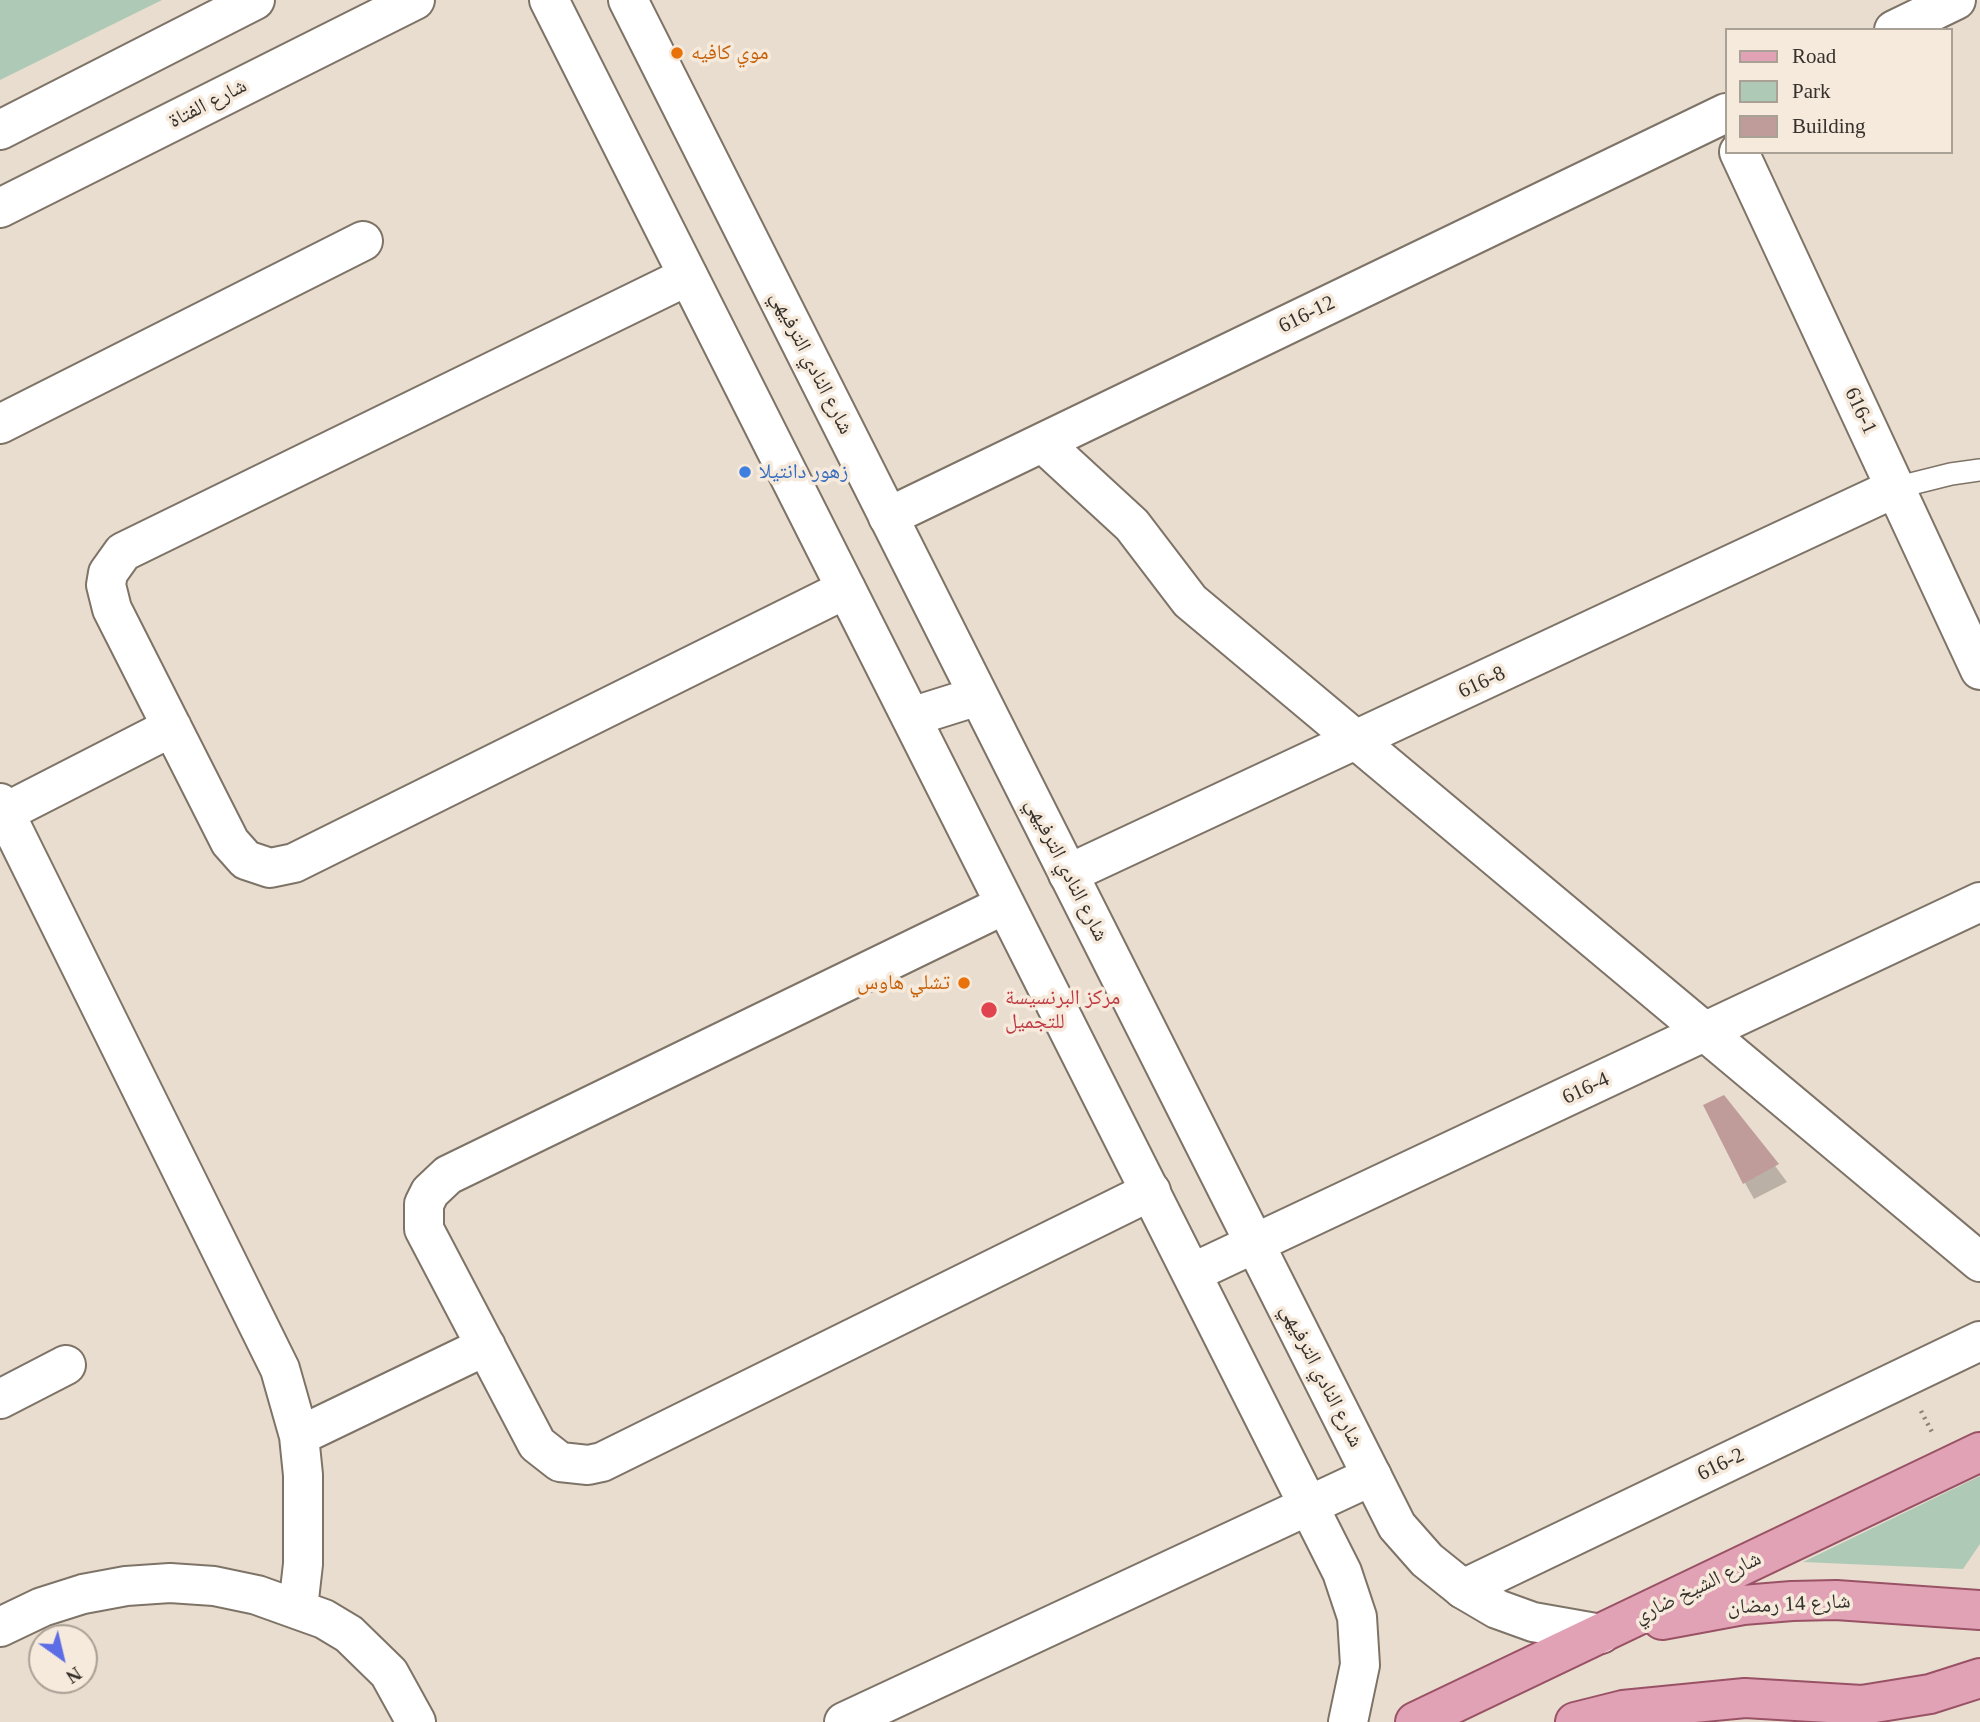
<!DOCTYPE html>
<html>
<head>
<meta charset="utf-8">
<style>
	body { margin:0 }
	#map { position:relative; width:1980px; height:1722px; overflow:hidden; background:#e9ddcf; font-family:"Times New Roman",serif }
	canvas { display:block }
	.legend { position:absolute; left:1725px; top:28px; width:228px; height:126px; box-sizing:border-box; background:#f6eadc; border:2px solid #a9a096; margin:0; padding:9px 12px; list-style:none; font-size:21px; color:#36312c }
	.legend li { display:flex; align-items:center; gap:14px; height:35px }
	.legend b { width:35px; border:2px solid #a9a096 }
	.north { position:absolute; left:28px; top:1624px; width:70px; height:70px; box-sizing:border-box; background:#f6eadc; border:2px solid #a9a096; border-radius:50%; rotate:146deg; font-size:19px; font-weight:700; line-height:28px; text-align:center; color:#36312c }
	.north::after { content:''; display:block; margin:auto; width:24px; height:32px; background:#5d6de5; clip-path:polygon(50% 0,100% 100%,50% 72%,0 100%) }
</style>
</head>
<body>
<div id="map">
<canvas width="1980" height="1722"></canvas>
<ul class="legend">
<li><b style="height:9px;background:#e2a2b5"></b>Road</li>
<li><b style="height:19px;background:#aec9b6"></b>Park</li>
<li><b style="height:19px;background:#bf9c9a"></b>Building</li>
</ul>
<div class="north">N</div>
</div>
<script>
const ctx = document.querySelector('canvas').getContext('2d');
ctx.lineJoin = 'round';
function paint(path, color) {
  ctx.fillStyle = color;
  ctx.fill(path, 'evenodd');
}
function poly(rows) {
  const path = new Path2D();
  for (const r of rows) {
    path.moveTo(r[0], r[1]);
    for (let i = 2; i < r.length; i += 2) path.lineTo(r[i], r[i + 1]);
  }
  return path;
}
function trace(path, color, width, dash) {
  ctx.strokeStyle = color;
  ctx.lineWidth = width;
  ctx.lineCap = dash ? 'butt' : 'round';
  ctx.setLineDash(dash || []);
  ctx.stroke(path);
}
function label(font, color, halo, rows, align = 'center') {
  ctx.font = font + ' "Times New Roman","Noto Naskh Arabic",serif';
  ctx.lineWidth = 7;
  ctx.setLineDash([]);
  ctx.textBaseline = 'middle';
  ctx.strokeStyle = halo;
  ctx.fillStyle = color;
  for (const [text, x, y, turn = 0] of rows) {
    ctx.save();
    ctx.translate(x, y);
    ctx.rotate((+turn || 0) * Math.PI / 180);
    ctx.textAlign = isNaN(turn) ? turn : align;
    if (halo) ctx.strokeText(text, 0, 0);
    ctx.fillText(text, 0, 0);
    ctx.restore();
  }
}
paint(poly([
	[0,0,162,0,0,80],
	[1980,1476,1980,1544,1963,1569,1803,1562]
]), '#aec9b6');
paint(poly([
	[1724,1097,1787,1182,1754,1199,1745,1183]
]), '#0003');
paint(poly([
	[1724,1095,1779,1164,1743,1184,1703,1105]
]), '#bf9c9a');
const service = poly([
	[1895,488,1951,474,1980,470]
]);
const minor = poly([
	[1894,30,1956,0],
	[1739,152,1980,670],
	[688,276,123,552,108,573,106,585,112,609,230,842,246,860,270,868,294,863,846,589],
	[0,424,363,241],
	[1043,443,1132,525,1190,601,1980,1262],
	[888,517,1726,113],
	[0,803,280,1369,299,1436,303,1475,303,1564,298,1608],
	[0,815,172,727],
	[1068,874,1895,488],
	[1004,905,448,1175,430,1192,424,1204,424,1229,537,1444,560,1462,588,1465,602,1462,1151,1191],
	[1192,1273,1980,902],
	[0,1399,66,1365],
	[299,1436,486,1346],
	[1463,1589,1980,1341],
	[0,1627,42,1607,83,1594,126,1586,170,1583,214,1586,257,1595,324,1619,349,1634,389,1673,416,1722],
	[844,1722,1372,1476]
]);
const tertiary = poly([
	[549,0,1342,1572,1357,1617,1360,1665,1348,1722],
	[628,0,1397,1526,1427,1560,1463,1589,1497,1609,1533,1622,1601,1634],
	[0,130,255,0],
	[0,208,415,0],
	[911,717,978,696]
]);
const primary = poly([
	[1662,1620,1743,1605,1792,1601,1836,1600,1980,1610],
	[1415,1722,1980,1452],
	[1575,1722,1623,1710,1745,1698,1862,1705,1930,1694,1980,1678]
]);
trace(service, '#7e7367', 24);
trace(minor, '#7e7367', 42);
trace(tertiary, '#7e7367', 42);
trace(primary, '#995265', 42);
trace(poly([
	[1921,1411,1933,1434]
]), '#888077', 4.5, [2, 5]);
trace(service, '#fff', 21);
trace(minor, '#fff', 38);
trace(tertiary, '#fff', 38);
trace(primary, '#e2a2b5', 38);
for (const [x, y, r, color] of [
	[677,53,7,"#e8710a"],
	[745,472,7,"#3f7fe0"],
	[964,983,7,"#e8710a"],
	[989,1010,9,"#e0444e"]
]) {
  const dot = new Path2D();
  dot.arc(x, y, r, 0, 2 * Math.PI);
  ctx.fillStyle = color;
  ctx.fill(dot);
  trace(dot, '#f6eadc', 2.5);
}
label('21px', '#c56008', '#f6eadc', [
	["موي كافيه",691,53],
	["تشلي هاوس",950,983,"right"]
], 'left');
label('21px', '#36312c', '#f6eadc', [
	["شارع الفتاة",208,104,-27],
	["616-12",1307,315,-26],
	["شارع النادي الترفيهي",811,363,63],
	["616-1",1860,411,65],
	["616-8",1482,683,-25],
	["شارع النادي الترفيهي",1066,870,63],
	["616-4",1586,1089,-25],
	["شارع النادي الترفيهي",1321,1376,63],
	["616-2",1721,1465,-26],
	["شارع الشيخ ضاري",1698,1588,-26],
	["شارع 14 رمضان",1789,1605,-3]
]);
label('21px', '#366cbe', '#f6eadc', [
	["زهور دانتيلا",759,472]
], 'left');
label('21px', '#be3a42', '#f6eadc', [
	["مركز البرنسيسة",1005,998],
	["للتجميل",1005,1022]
], 'left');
</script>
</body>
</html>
